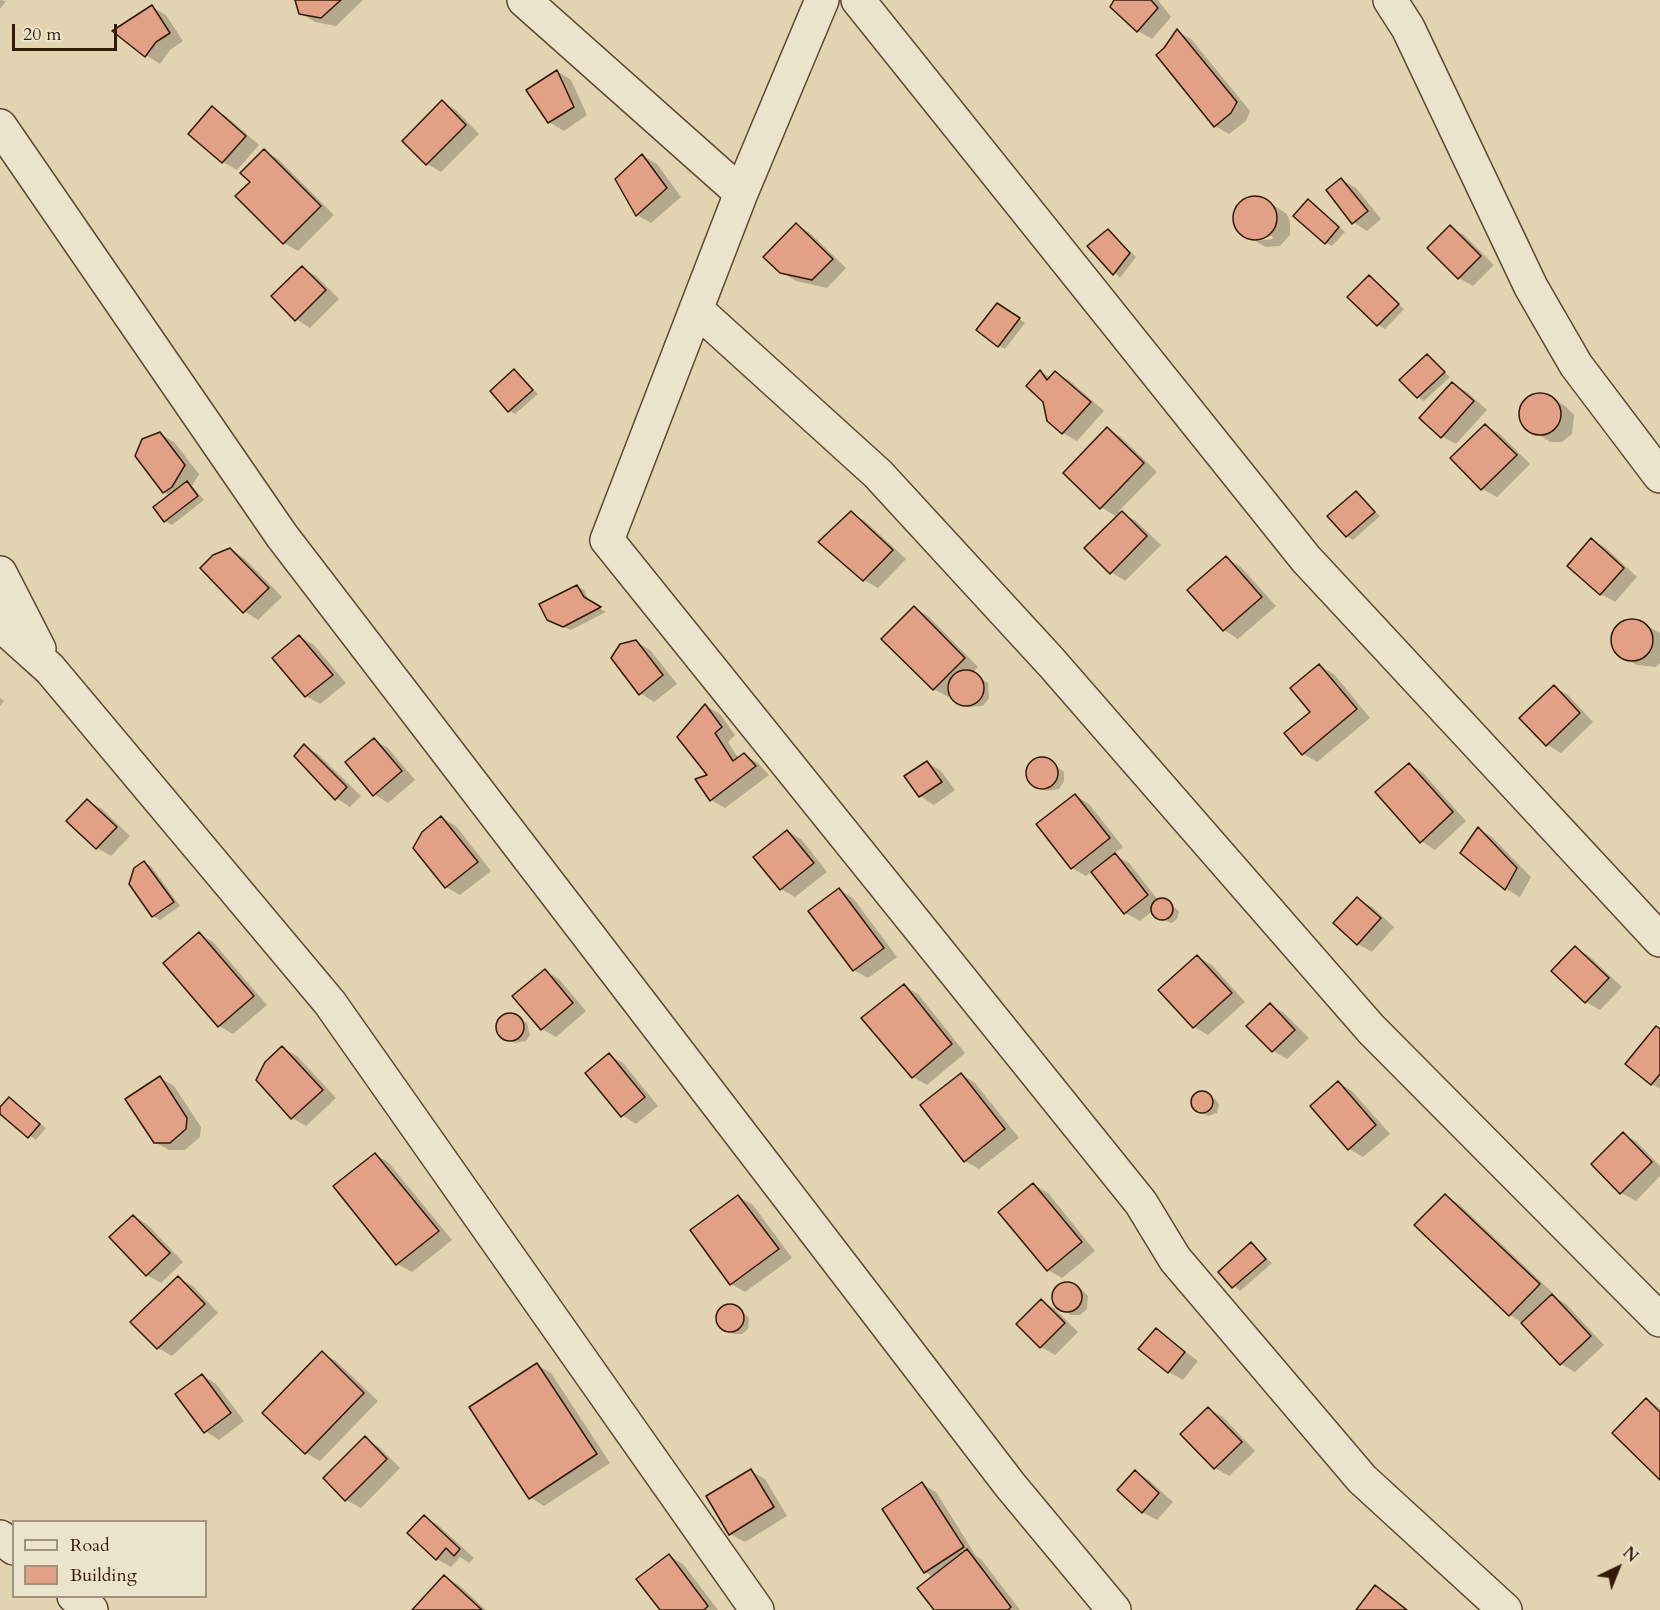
<!DOCTYPE html>
<html>
<head>
<meta charset="utf-8">
<style>
	body { margin:0 }
	#map { position:relative; width:1660px; height:1610px; overflow:hidden; background:#e2d4b0; font-family:Cardo,serif }
	canvas { display:block }
	.legend { position:absolute; left:12px; top:1520px; width:195px; height:78px; box-sizing:border-box; background:#ece3cc; border:2px solid #a1937e; margin:0; padding:8px 10px; list-style:none; font-size:18px; color:#311a08 }
	.legend li { display:flex; align-items:center; gap:12px; height:30px }
	.legend b { width:30px; border:2px solid #a1937e }
	.north { position:absolute; left:1588px; top:1538px; width:60px; height:60px; -webkit-text-stroke:4px #ece3cc; paint-order:stroke; rotate:43deg; font-size:16px; font-weight:700; line-height:24px; text-align:center; color:#311a08 }
	.north::after { content:''; display:block; margin:auto; width:21px; height:27px; background:#311a08; clip-path:polygon(50% 0,100% 100%,50% 72%,0 100%) }
	.scale { position:absolute; left:12px; top:24px; width:105px; height:27px; box-sizing:border-box; border:3px solid #311a08; border-top:0; padding-left:8px; font-size:18px; line-height:21px; white-space:nowrap; color:#311a08; -webkit-text-stroke:4px #ece3cc; paint-order:stroke }
</style>
</head>
<body>
<div id="map">
<canvas width="1660" height="1610"></canvas>
<ul class="legend">
<li><b style="height:8px;background:#ece3cc"></b>Road</li>
<li><b style="height:16px;background:#e2a086"></b>Building</li>
</ul>
<div class="north">N</div>
<div class="scale">20 m</div>
</div>
<script>
const ctx = document.querySelector('canvas').getContext('2d');
ctx.lineJoin = 'round';
function paint(path, color) {
  ctx.fillStyle = color;
  ctx.fill(path, 'evenodd');
}
function poly(rows) {
  const path = new Path2D();
  for (const r of rows) {
    if (r.length === 3) {
      path.moveTo(r[0] + r[2], r[1]);
      path.arc(r[0], r[1], r[2], 0, 2 * Math.PI);
      continue;
    }
    path.moveTo(r[0], r[1]);
    for (let i = 2; i < r.length; i += 2) path.lineTo(r[i], r[i + 1]);
  }
  return path;
}
function trace(path, color, width, dash) {
  ctx.strokeStyle = color;
  ctx.lineWidth = width;
  ctx.lineCap = dash ? 'butt' : 'round';
  ctx.setLineDash(dash || []);
  ctx.stroke(path);
}
paint(poly([
	[0,0,6,1,0,9],
	[297,0,363,0,336,26,315,22,300,13],
	[1116,0,1158,0,1171,17,1152,39,1138,31,1112,7],
	[152,7,166,15,183,41,170,50,160,64,146,55],
	[1177,31,1191,39,1250,111,1246,121,1229,134,1215,126,1165,49],
	[557,71,571,80,587,115,564,131,549,122,528,90],
	[442,102,456,110,479,134,441,172,427,164,404,141],
	[212,108,226,116,259,145,237,170,223,162,190,133],
	[264,151,278,159,334,215,298,251,284,243,252,182],
	[643,156,657,164,681,197,651,223,637,215],
	[1341,179,1356,188,1381,219,1367,231,1353,222],
	[1249,198,1262,198,1287,214,1290,221,1290,235,1280,246,1266,247,1255,241,1273,239,1272,236,1251,239,1238,230,1235,224,1235,211],
	[1314,205,1345,232,1332,246,1325,242],
	[796,225,810,233,846,268,827,288,796,281,781,272],
	[1450,227,1464,235,1494,265,1473,286,1459,278],
	[1108,231,1136,257,1120,278,1089,246],
	[302,268,316,276,339,299,310,328,296,319],
	[1369,277,1404,309,1385,329,1378,325],
	[1004,308,1025,323,1005,349,998,345],
	[1428,356,1450,377,1424,401,1417,397],
	[514,371,538,394,515,414,509,411],
	[1041,372,1051,378,1055,373,1070,381,1104,411,1077,441,1063,433],
	[1453,384,1467,392,1487,410,1456,444,1441,436],
	[1537,395,1550,397,1565,406,1574,415,1572,434,1562,442,1550,442,1524,425,1521,413,1526,401],
	[1486,426,1500,434,1530,464,1497,497,1482,489,1452,458],
	[1107,429,1121,437,1157,472,1119,511,1136,521,1161,545,1125,581,1111,572,1117,517,1101,507],
	[160,434,174,442,199,474,192,486,204,500,172,525,165,521,170,496,164,492],
	[1356,493,1380,516,1353,540,1347,536],
	[851,513,865,521,906,559,878,588,864,580],
	[1592,540,1606,548,1637,577,1615,602,1601,594],
	[230,549,244,558,282,597,258,620,244,611],
	[1226,558,1240,566,1276,606,1238,639,1224,630,1189,591],
	[577,586,584,590,590,603,606,612,571,630,555,624],
	[914,608,928,616,978,667,972,673,988,683,989,698,983,706,968,707,951,695,948,697,934,689,884,639],
	[1626,621,1639,621,1660,633,1660,663,1656,667,1637,665,1622,657,1613,647,1612,641,1616,629],
	[300,637,314,645,346,683,320,704,306,696,274,658],
	[635,641,650,650,677,684,654,702,640,693],
	[1319,666,1334,674,1370,718,1317,762,1303,754],
	[1554,687,1568,695,1593,722,1561,753,1546,744],
	[0,698,4,701,0,706],
	[706,706,720,714,735,735,728,742,739,759,744,755,758,763,769,775,725,808,711,800],
	[374,740,388,748,415,780,388,803,374,794],
	[304,746,318,754,361,796,350,807,336,798],
	[1045,758,1064,772,1064,781,1059,789,1046,791,1030,782,1028,767,1035,760],
	[927,762,941,771,955,790,934,805,920,796],
	[1409,764,1423,773,1466,821,1435,850,1421,841],
	[1075,795,1089,804,1123,847,1113,854,1129,863,1158,900,1162,899,1179,911,1177,919,1172,923,1163,920,1156,916,1154,910,1140,921,1125,913,1092,871,1086,876,1072,868],
	[88,801,102,809,130,836,111,856,97,848],
	[442,818,456,826,491,871,460,895,446,887],
	[1478,829,1492,837,1531,877,1520,897,1506,889,1462,852],
	[788,831,802,840,827,872,795,897,781,889],
	[145,863,151,866,180,906,160,920,153,916,130,884],
	[839,890,853,898,897,957,868,978,854,970],
	[1357,899,1372,907,1394,927,1372,952,1358,944],
	[199,934,213,942,267,1005,233,1034,219,1026],
	[1575,948,1589,956,1622,987,1600,1010,1586,1002,1553,971],
	[1197,957,1212,965,1245,1002,1208,1035,1194,1027],
	[545,971,559,979,586,1011,556,1037,542,1029],
	[904,986,918,994,965,1053,927,1085,913,1077],
	[1270,1005,1284,1013,1309,1038,1287,1059,1273,1051,1248,1026],
	[512,1015,527,1023,530,1035,526,1041,514,1043,501,1034,499,1023,504,1017],
	[1660,1030,1660,1089,1652,1084],
	[283,1048,297,1056,336,1098,306,1126,292,1118],
	[609,1055,623,1063,658,1106,636,1124,622,1115],
	[961,1074,975,1083,1019,1138,979,1169,965,1161],
	[160,1078,174,1086,201,1127,200,1137,185,1150,169,1150,155,1142],
	[1338,1082,1352,1091,1390,1134,1363,1157,1349,1149],
	[1198,1093,1215,1099,1219,1104,1217,1113,1208,1116,1195,1109,1194,1097],
	[9,1099,46,1128,36,1140,0,1112],
	[1623,1134,1637,1142,1660,1166,1660,1176,1636,1201,1621,1193,1593,1164],
	[375,1154,389,1163,452,1240,412,1272,397,1264,335,1187],
	[1034,1185,1048,1193,1095,1251,1062,1278,1048,1270],
	[1445,1196,1459,1204,1553,1293,1551,1295,1566,1304,1604,1345,1575,1372,1561,1364,1523,1323,1510,1315],
	[739,1197,753,1205,792,1258,745,1292,731,1284],
	[134,1216,148,1225,183,1262,161,1283,147,1275],
	[1251,1244,1272,1263,1240,1291,1220,1272],
	[178,1278,193,1286,218,1313,172,1356,158,1348,132,1322],
	[1061,1285,1074,1285,1081,1289,1088,1296,1087,1309,1080,1315,1071,1315,1056,1306,1054,1292],
	[1041,1301,1055,1309,1078,1332,1055,1355,1041,1347],
	[723,1308,736,1308,743,1312,749,1318,748,1329,742,1334,734,1334,727,1330,718,1322,718,1314],
	[1156,1330,1198,1361,1183,1380,1169,1372],
	[322,1353,336,1361,378,1401,320,1461,306,1453],
	[537,1365,551,1373,610,1463,544,1506,530,1497],
	[202,1375,216,1384,244,1421,219,1440,205,1431],
	[1646,1400,1660,1408,1660,1478],
	[1209,1409,1223,1417,1255,1451,1229,1476,1215,1468],
	[365,1438,379,1447,400,1468,361,1508,346,1500,325,1478],
	[751,1471,765,1479,787,1516,745,1542,730,1534],
	[1135,1472,1149,1480,1173,1502,1157,1520,1142,1512],
	[922,1484,936,1492,976,1556,981,1559,1020,1610,936,1610,933,1577,925,1572],
	[424,1517,438,1525,474,1558,469,1563,460,1557,451,1567,437,1559],
	[669,1556,683,1564,718,1610,662,1610],
	[445,1577,459,1585,486,1610,414,1610],
	[1376,1587,1390,1595,1408,1610,1358,1610]
]), '#0003');
const building = poly([
	[295,0,341,0,321,18,299,14,295,0],
	[1114,0,1151,0,1158,8,1137,32,1110,7,1114,0],
	[152,5,170,33,156,42,145,57,112,31,152,5],
	[1177,29,1237,102,1231,113,1214,127,1156,55,1164,48,1177,29],
	[557,70,574,107,548,123,526,90,557,70],
	[442,100,466,125,426,165,402,141,442,100],
	[212,106,246,136,222,163,188,134,212,106],
	[264,149,321,206,283,244,235,196,250,182,240,173,264,149],
	[642,154,667,188,636,216,615,179,642,154],
	[1341,178,1368,211,1352,224,1326,190,1341,178],
	[1255,218,22],
	[1308,199,1339,227,1325,244,1293,216,1308,199],
	[796,223,833,259,812,280,780,273,763,257,796,223],
	[1450,225,1481,256,1458,279,1427,248,1450,225],
	[1108,229,1130,253,1113,275,1087,246,1108,229],
	[302,266,326,290,295,321,271,296,302,266],
	[1369,275,1399,304,1377,326,1347,297,1369,275],
	[997,303,1020,318,998,347,976,330,997,303],
	[1427,354,1445,372,1417,398,1399,380,1427,354],
	[514,369,533,390,508,412,490,391,514,369],
	[1040,370,1047,380,1055,371,1091,402,1062,434,1047,421,1043,402,1026,386,1040,370],
	[1452,382,1474,401,1441,438,1419,418,1452,382],
	[1540,414,21],
	[1485,424,1517,455,1481,490,1450,458,1485,424],
	[1107,427,1144,463,1100,509,1063,473,1107,427],
	[160,432,185,465,172,487,163,493,135,456,142,439,160,432],
	[187,481,198,496,164,522,153,507,187,481],
	[1356,491,1375,512,1346,537,1327,516,1356,491],
	[851,511,893,550,863,581,818,542,851,511],
	[1122,511,1147,536,1110,574,1084,548,1122,511],
	[1591,538,1624,568,1600,595,1567,566,1591,538],
	[230,548,269,588,243,613,200,568,213,555,230,548],
	[1226,556,1262,597,1223,631,1187,590,1226,556],
	[577,585,584,597,601,607,563,627,547,620,539,604,577,585],
	[914,606,965,658,933,690,881,639,914,606],
	[1632,640,21],
	[299,635,333,675,305,697,272,658,299,635],
	[636,640,663,675,639,695,611,658,620,644,636,640],
	[1319,664,1357,709,1302,755,1284,733,1310,712,1290,688,1319,664],
	[966,688,18],
	[1554,685,1580,713,1546,746,1519,718,1554,685],
	[705,704,722,727,715,733,733,761,744,753,756,766,710,801,695,779,707,775,677,737,705,704],
	[374,738,402,771,373,796,345,762,374,738],
	[304,744,347,787,335,800,294,756,304,744],
	[1042,773,16],
	[927,761,942,782,919,797,904,776,927,761],
	[1409,763,1453,812,1420,843,1375,792,1409,763],
	[1075,794,1110,838,1071,869,1036,824,1075,794],
	[87,799,117,827,96,849,66,821,87,799],
	[441,816,478,862,445,888,413,848,422,832,441,816],
	[1478,827,1517,868,1505,890,1460,853,1478,827],
	[787,830,814,863,780,890,753,857,787,830],
	[1115,853,1148,895,1124,914,1091,872,1115,853],
	[144,861,174,902,152,917,129,884,134,868,144,861],
	[839,888,884,948,853,971,808,911,839,888],
	[1357,897,1381,918,1357,945,1333,923,1357,897],
	[1162,909,11],
	[199,932,254,996,218,1027,163,963,199,932],
	[1575,946,1609,978,1585,1003,1551,971,1575,946],
	[1197,955,1232,993,1193,1028,1158,990,1197,955],
	[545,969,573,1003,541,1030,512,996,545,969],
	[904,984,952,1044,912,1078,861,1018,904,984],
	[1270,1003,1295,1030,1272,1052,1246,1026,1270,1003],
	[510,1027,14],
	[1656,1026,1660,1029,1660,1074,1651,1085,1625,1064,1656,1026],
	[282,1046,323,1090,291,1119,256,1080,265,1062,282,1046],
	[609,1053,645,1097,621,1117,585,1073,609,1053],
	[961,1073,1005,1129,964,1162,920,1105,961,1073],
	[160,1076,187,1118,186,1129,170,1143,154,1143,125,1099,160,1076],
	[1338,1081,1376,1125,1348,1150,1310,1106,1338,1081],
	[1202,1102,11],
	[9,1097,40,1124,28,1138,0,1114,0,1107,9,1097],
	[1623,1132,1652,1162,1620,1194,1591,1164,1623,1132],
	[375,1153,439,1231,396,1265,333,1186,375,1153],
	[1033,1183,1082,1242,1047,1271,998,1212,1033,1183],
	[1445,1194,1540,1284,1509,1316,1414,1225,1445,1194],
	[738,1195,779,1249,730,1285,690,1230,738,1195],
	[133,1215,170,1253,146,1276,109,1237,133,1215],
	[1251,1242,1266,1259,1232,1288,1218,1272,1251,1242],
	[178,1276,205,1304,157,1349,130,1322,178,1276],
	[1067,1297,15],
	[1552,1294,1591,1336,1560,1365,1521,1323,1552,1294],
	[1041,1299,1065,1323,1040,1348,1016,1324,1041,1299],
	[730,1318,14],
	[1156,1328,1185,1352,1168,1373,1138,1349,1156,1328],
	[322,1351,364,1393,305,1454,262,1413,322,1351],
	[537,1363,597,1454,529,1499,469,1407,537,1363],
	[202,1374,231,1413,204,1433,175,1394,202,1374],
	[1646,1398,1660,1412,1660,1480,1612,1433,1646,1398],
	[1208,1407,1242,1442,1214,1469,1180,1434,1208,1407],
	[365,1436,387,1459,345,1501,323,1478,365,1436],
	[751,1469,774,1507,729,1535,706,1496,751,1469],
	[1135,1470,1159,1493,1142,1513,1117,1490,1135,1470],
	[922,1482,964,1547,924,1573,882,1509,922,1482],
	[424,1515,460,1549,454,1556,446,1548,436,1560,407,1533,424,1515],
	[967,1549,1011,1607,1008,1610,934,1610,917,1588,967,1549],
	[669,1554,708,1606,704,1610,660,1610,636,1579,669,1554],
	[444,1575,482,1610,412,1610,444,1575],
	[1375,1585,1407,1610,1356,1610,1375,1585]
]);
paint(building, '#e2a086');
trace(building, '#311a08', 1.5);
const minor = poly([
	[524,0,741,193],
	[822,0,741,193,607,540,1141,1203,1175,1259,1362,1479,1505,1610],
	[858,0,1306,559,1660,940],
	[1390,0,1408,28,1531,287,1576,365,1660,476],
	[0,126,282,536,1010,1485,1114,1610],
	[696,309,878,474,1051,662,1371,1029,1660,1320],
	[0,573,39,649],
	[0,624,50,669,330,1003,757,1610],
	[0,1537,14,1548],
	[74,1596,91,1610]
]);
trace(minor, '#5d4832', 36);
trace(minor, '#ece3cc', 33);
</script>
</body>
</html>
